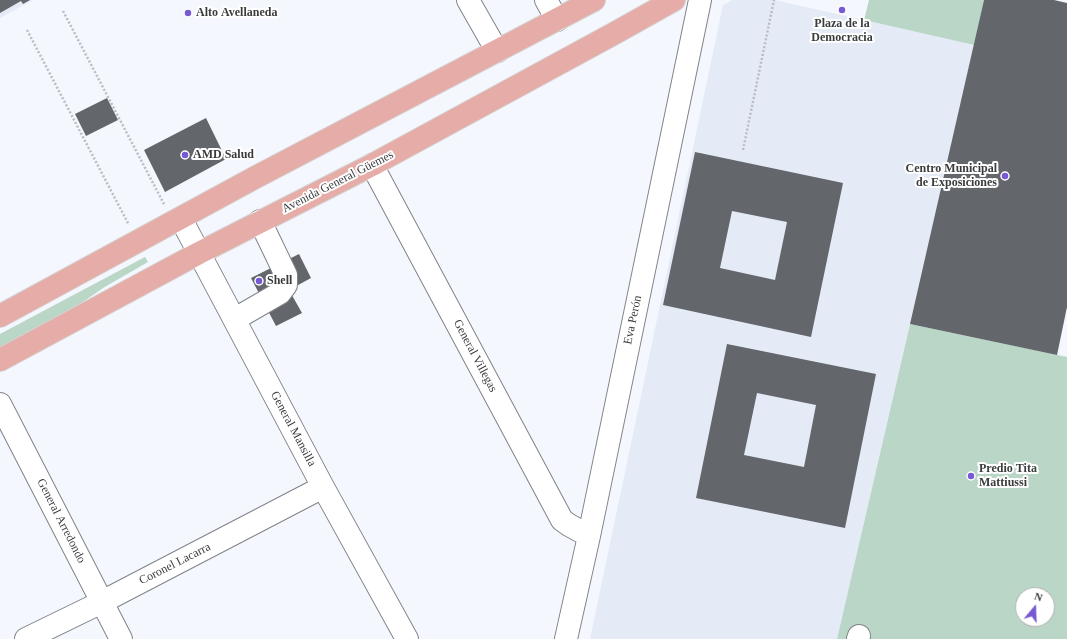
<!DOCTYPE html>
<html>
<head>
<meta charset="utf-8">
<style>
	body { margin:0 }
	#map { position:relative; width:1067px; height:639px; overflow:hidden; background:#f4f7fd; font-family:Georgia,serif }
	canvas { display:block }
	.north { position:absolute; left:1015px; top:587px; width:40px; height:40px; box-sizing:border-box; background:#fff; border:1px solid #b0b1b1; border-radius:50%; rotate:19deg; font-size:11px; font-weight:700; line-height:16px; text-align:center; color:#3a3b3d }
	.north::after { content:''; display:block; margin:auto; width:14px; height:18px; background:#7759d4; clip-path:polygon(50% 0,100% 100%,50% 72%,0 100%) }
</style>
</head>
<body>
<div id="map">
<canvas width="1067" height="639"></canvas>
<div class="north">N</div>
</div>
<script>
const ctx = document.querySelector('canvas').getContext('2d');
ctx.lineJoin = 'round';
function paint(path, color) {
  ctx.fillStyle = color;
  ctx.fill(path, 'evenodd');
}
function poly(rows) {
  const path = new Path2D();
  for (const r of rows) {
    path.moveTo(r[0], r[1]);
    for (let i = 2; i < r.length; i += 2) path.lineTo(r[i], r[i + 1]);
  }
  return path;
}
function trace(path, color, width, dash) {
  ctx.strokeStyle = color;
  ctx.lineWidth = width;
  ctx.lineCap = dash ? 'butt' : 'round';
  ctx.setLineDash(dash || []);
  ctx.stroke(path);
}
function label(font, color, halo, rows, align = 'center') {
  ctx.font = font + ' Georgia,serif';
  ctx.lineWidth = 4;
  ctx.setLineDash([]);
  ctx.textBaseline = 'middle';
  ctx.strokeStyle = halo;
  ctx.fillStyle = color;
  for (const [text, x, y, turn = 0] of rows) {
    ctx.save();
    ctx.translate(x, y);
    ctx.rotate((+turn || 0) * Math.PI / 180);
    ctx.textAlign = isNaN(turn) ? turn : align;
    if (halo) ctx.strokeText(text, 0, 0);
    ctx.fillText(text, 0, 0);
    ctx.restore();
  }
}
paint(poly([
	[0,0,33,0,0,18],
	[732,0,775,0,974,45,837,639,590,639,723,5]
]), '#e4eaf6');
paint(poly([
	[869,0,984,0,974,45,864,20],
	[145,257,148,262,103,288,66,314,0,349,0,334],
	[910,324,1067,357,1067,639,837,639],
	[1023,595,1047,595,1047,619,1023,619]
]), '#bad6c7');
paint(poly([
	[0,0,30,0,23,4,21,1,0,13],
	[984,0,1054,0,1067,3,1067,307,1057,355,910,324],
	[107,98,118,120,86,136,75,114],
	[206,118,226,159,165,192,144,150],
	[695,152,843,183,811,337,663,305],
	[732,211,787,222,775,280,720,268],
	[299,254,311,278,289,290,302,313,276,326,251,278],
	[727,344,876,374,845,528,696,498],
	[757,393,816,405,804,467,744,455]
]), '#63666a');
const minor = poly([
	[468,0,497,51],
	[546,0,557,20],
	[372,165,562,520,569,525,589,536],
	[181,219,323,487,407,639],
	[235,319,280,293,286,285,286,275,260,221],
	[0,404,121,639],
	[26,639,102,602,323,487],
	[566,639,589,536,700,0],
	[858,639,859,636]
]);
const major = poly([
	[0,316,256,177,594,0],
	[0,360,199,253,372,165,615,33,674,0]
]);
trace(minor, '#808387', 24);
trace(major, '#d4d4d4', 24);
trace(poly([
	[63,11,165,206],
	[27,30,129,225],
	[743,150,774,0]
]), '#babdc2', 2.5, [2, 2]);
trace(minor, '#fff', 22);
trace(major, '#e6aca8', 22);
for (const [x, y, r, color] of [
	[842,10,4,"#7759d4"],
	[188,13,4,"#7759d4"],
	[185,155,4,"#7759d4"],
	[1005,176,4,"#7759d4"],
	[259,281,4,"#7759d4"],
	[971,476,4,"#7759d4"]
]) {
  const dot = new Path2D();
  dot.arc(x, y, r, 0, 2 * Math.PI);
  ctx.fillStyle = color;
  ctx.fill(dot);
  trace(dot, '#fff', 1.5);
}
label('bold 12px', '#3a3b3d', '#fff', [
	["Alto Avellaneda",196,13],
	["Plaza de la",842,24,"center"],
	["Democracia",842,38,"center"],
	["AMD Salud",193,155],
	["Centro Municipal",997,169,"right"],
	["de Exposiciones",997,183,"right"],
	["Shell",267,281],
	["Predio Tita",979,469],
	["Mattiussi",979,483]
], 'left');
label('12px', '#3a3b3d', '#fff', [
	["Avenida General Güemes",338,182,-27],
	["Eva Perón",633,320,-78],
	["General Villegas",475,356,62],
	["General Mansilla",293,429,62],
	["General Arredondo",61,521,63],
	["Coronel Lacarra",175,564,-27]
]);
</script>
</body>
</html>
